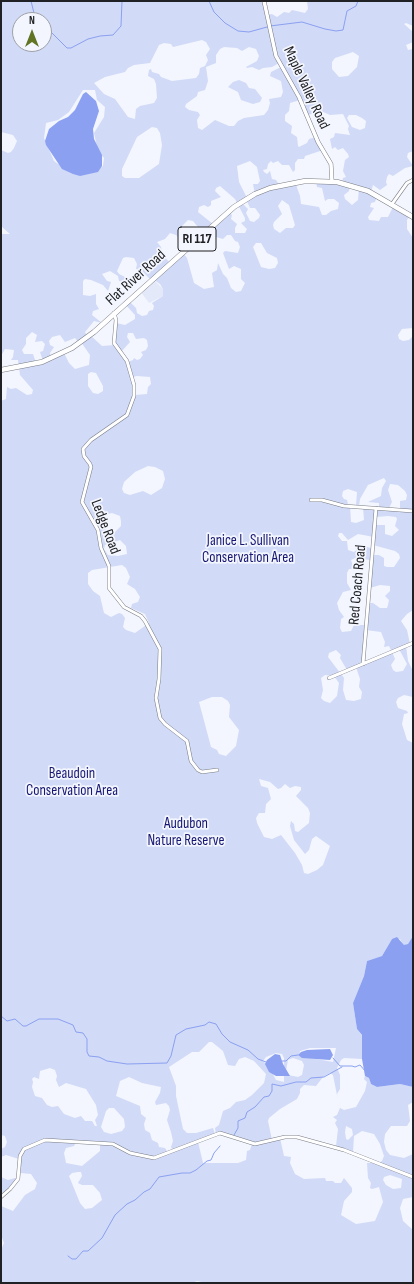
<!DOCTYPE html>
<html>
<head>
<meta charset="utf-8">
<style>
	body { margin:0 }
	#map { position:relative; width:414px; height:1284px; overflow:hidden; background:#f3f6fe; font-family:"Sofia Sans Condensed",sans-serif }
	canvas { display:block }
	.frame { position:absolute; inset:0; border:2px solid #202124; pointer-events:none }
	.north { position:absolute; left:12px; top:12px; width:40px; height:40px; box-sizing:border-box; background:#f3f6fe; border:1px solid #9fa1a7; border-radius:50%; rotate:0deg; font-size:11px; font-weight:700; line-height:16px; text-align:center; color:#202124 }
	.north::after { content:''; display:block; margin:auto; width:14px; height:18px; background:#617424; clip-path:polygon(50% 0,100% 100%,50% 72%,0 100%) }
</style>
</head>
<body>
<div id="map">
<canvas width="414" height="1284"></canvas>
<div class="frame"></div>
<div class="north">N</div>
</div>
<script>
const ctx = document.querySelector('canvas').getContext('2d');
ctx.lineJoin = 'round';
function paint(path, color) {
  ctx.fillStyle = color;
  ctx.fill(path, 'evenodd');
}
function poly(rows) {
  const path = new Path2D();
  for (const r of rows) {
    path.moveTo(r[0], r[1]);
    for (let i = 2; i < r.length; i += 2) path.lineTo(r[i], r[i + 1]);
  }
  return path;
}
function trace(path, color, width, dash) {
  ctx.strokeStyle = color;
  ctx.lineWidth = width;
  ctx.lineCap = dash ? 'butt' : 'round';
  ctx.setLineDash(dash || []);
  ctx.stroke(path);
}
function label(font, color, halo, rows, align = 'center') {
  ctx.font = font + ' "Sofia Sans Condensed",sans-serif';
  ctx.lineWidth = 3.5;
  ctx.setLineDash([]);
  ctx.textBaseline = 'middle';
  ctx.strokeStyle = halo;
  ctx.fillStyle = color;
  for (const [text, x, y, turn = 0] of rows) {
    ctx.save();
    ctx.translate(x, y);
    ctx.rotate((+turn || 0) * Math.PI / 180);
    ctx.textAlign = isNaN(turn) ? turn : align;
    if (halo) ctx.strokeText(text, 0, 0);
    ctx.fillText(text, 0, 0);
    ctx.restore();
  }
}
paint(poly([
	[153,279,163,289,163,296,149,303,140,291]
]), '#e4e9f9');
paint(poly([
	[1,1,264,1,267,15,272,14,277,17,284,12,289,13,292,10,305,13,308,9,307,1,413,1,413,26,406,23,404,24,413,32,413,42,406,45,408,50,413,49,413,151,408,153,407,157,413,166,405,168,393,176,389,174,387,177,386,182,387,185,380,190,373,185,371,192,377,196,375,202,371,203,370,207,374,208,368,217,369,220,379,221,381,217,388,217,394,205,410,215,407,220,407,229,413,238,413,328,402,329,398,335,399,339,403,341,409,340,413,336,413,610,407,614,401,621,407,630,410,644,406,646,408,661,413,671,413,697,404,695,398,698,396,702,398,708,407,711,408,713,404,714,402,724,407,740,413,743,413,936,408,944,404,946,400,939,392,939,382,956,367,961,364,976,353,1003,357,1029,363,1037,363,1057,362,1059,344,1058,341,1060,337,1068,340,1075,340,1089,337,1094,338,1100,333,1075,330,1073,323,1077,316,1086,304,1085,300,1089,300,1093,297,1099,280,1109,269,1118,268,1121,272,1140,280,1138,284,1156,291,1157,290,1163,295,1174,304,1179,325,1178,326,1181,333,1181,335,1183,341,1183,344,1178,352,1188,352,1192,344,1201,341,1215,356,1224,375,1221,383,1202,379,1187,372,1189,370,1188,371,1183,368,1178,367,1163,379,1163,382,1161,384,1156,380,1144,374,1134,362,1131,354,1136,353,1152,336,1146,338,1129,335,1123,337,1120,333,1117,337,1115,340,1108,344,1110,356,1107,365,1091,367,1082,364,1079,365,1076,369,1078,371,1084,377,1087,400,1084,413,1087,413,1102,408,1105,410,1121,407,1126,391,1126,385,1134,384,1142,386,1150,390,1155,404,1158,413,1154,413,1197,403,1199,400,1208,403,1221,413,1230,413,1283,207,1283,197,1281,192,1283,1,1283,1,1250,4,1243,1,1235,1,1206,13,1211,25,1195,35,1189,37,1183,31,1174,21,1173,19,1159,6,1155,1,1157,1,1149,5,1147,7,1142,5,1136,1,1135,1,401,6,399,7,387,11,389,16,388,27,395,32,394,33,390,20,375,18,360,11,360,13,357,14,350,5,349,1,356,1,234,10,234,1,226,1,150,8,153,11,152,14,148,17,141,13,135,1,132],
	[20,20,44,20,44,44,20,44],
	[202,40,206,42,210,49,206,55,208,60,205,66,200,68,199,74,196,78,172,81,161,77,159,74,152,72,151,69,149,70,148,76,154,79,156,84,157,98,154,103,140,106,136,109,135,119,128,117,115,99,104,94,94,83,105,77,125,72,128,68,134,65,150,63,159,45,164,43,171,44,173,47],
	[224,47,237,48,242,51,249,47,256,49,259,56,257,61,246,67,247,68,252,67,259,70,263,68,272,67,279,63,281,67,271,72,270,76,281,81,283,92,281,97,269,99,270,103,268,110,264,115,244,118,238,121,234,126,229,126,215,120,202,130,198,128,197,120,200,115,198,112,189,110,185,107,186,104,197,96,198,92,205,90,208,81,206,67,216,63,216,55,220,49],
	[353,52,359,56,357,67,348,76,339,77,332,69,332,62,335,58],
	[83,90,95,90,97,100,105,107,104,117,94,133,98,151,104,158,103,166,99,169,58,164,54,161,44,138,46,123,58,120,69,112],
	[300,100,308,115,321,111,330,115,343,114,349,126,348,129,350,135,335,133,334,137,330,139,332,149,335,147,338,150,343,148,348,154,349,157,345,160,343,171,346,177,343,178,342,183,316,181,317,187,322,188,325,201,328,199,334,199,339,203,338,209,331,211,326,215,322,215,319,207,301,204,300,196,295,182,279,185,276,180,272,179,270,171,267,174,264,172,263,170,267,169,268,164,271,161,273,163,278,161,282,165,289,165,293,172,295,170,295,163,298,159,304,159,305,156,323,150,316,137,309,139,307,143,299,147,298,146,297,137,291,133,292,126,285,121,285,115,289,111,290,103],
	[349,115,356,115,362,118,366,121,365,128,360,130,352,127,347,118],
	[152,127,157,128,160,133,162,145,159,164,139,178,125,178,122,176,122,169,137,137],
	[250,161,257,167,260,181,258,184,253,184,255,194,247,198,239,182,237,166],
	[350,185,359,188,358,200,352,205,345,199,344,195,349,191],
	[220,186,235,199,245,218,245,221,241,223,247,229,245,233,235,233,235,228,237,224,231,219,232,215,229,212,213,224,198,212,199,207,204,205,208,207,211,205,211,201,221,197,215,191,216,188],
	[246,199,250,208,255,208,260,215,259,218,254,222,250,221,246,213,248,209,241,202],
	[282,200,289,205,295,225,293,228,286,228,280,233,274,229,273,225,274,222,282,214,278,206],
	[188,220,193,221,203,233,211,227,215,231,216,237,223,239,227,235,231,235,235,241,238,242,240,247,238,253,225,251,223,253,229,269,234,266,241,269,241,279,245,283,241,291,236,292,231,288,227,278,223,274,218,263,217,270,212,273,214,287,204,289,194,283,187,258,183,253,170,263,162,254,161,247,157,242,165,239,170,233,176,235,187,246,192,243,187,239,192,233,186,234,182,231,182,226],
	[256,243,261,243,267,253,277,258,278,263,275,268,269,269,261,267,253,247],
	[126,257,134,258,137,264,136,269,141,270,151,280,153,279,160,284,163,289,163,296,152,303,154,306,153,310,149,311,147,315,142,316,137,313,136,308,129,301,125,304,135,315,135,319,125,325,116,323,115,345,102,346,90,335,87,336,85,332,94,321,102,323,92,315,93,311,99,309,96,304,96,294,90,296,83,295,83,281,85,279,91,280,103,285,108,291,111,282,107,281,102,274,110,271,118,276,119,281,123,282,126,286,127,285,125,277,119,274,117,271,123,258],
	[32,332,37,335,35,342,42,341,45,344,43,351,40,352,43,361,36,363,33,354,24,354,22,350,26,344,26,338],
	[128,333,133,333,136,339,144,338,147,340,148,346,146,350,141,352,143,355,140,359,137,360,134,358,133,360,128,362,121,352,130,342,127,337],
	[60,335,65,342,75,338,79,343,81,342,90,355,89,365,75,369,69,363,64,353,51,358,50,353,54,347,50,345,49,341,52,337],
	[91,372,96,373,103,386,103,391,98,394,93,393,88,386,88,374],
	[137,376,150,377,151,384,148,387,147,394,135,395,132,377],
	[148,466,155,467,163,471,165,479,162,488,151,495,143,491,130,495,124,493,122,489,124,482,135,472],
	[384,478,386,481,382,488,381,496,368,502,379,503,379,508,363,507,364,520,356,523,351,522,350,506,348,505,347,500,344,499,342,496,343,491,348,489,357,492,356,506,359,506,360,499,368,485],
	[390,484,398,485,405,491,407,495,406,500,400,501,400,509,389,508,392,502,388,490],
	[112,513,120,516,121,521,121,526,114,533,104,529,101,518,104,515],
	[388,516,396,517,397,519,395,526,399,530,392,536,385,534,385,525,375,525,376,517],
	[339,533,342,533,348,540,358,534,374,537,373,545,395,551,399,554,400,558,394,567,387,567,384,566,384,558,379,555,373,555,373,549,362,545,354,552,348,550,347,541,342,541,338,536],
	[120,540,126,546,127,554,118,556,108,555,104,549,105,545],
	[355,558,371,560,370,588,380,585,390,586,390,591,385,596,389,600,388,605,387,608,380,608,373,603,368,603,366,625,354,625,351,631,342,632,340,628,341,619,344,617,339,610,337,603,343,592,351,590,347,583,347,573,349,569,354,569,351,560],
	[122,565,126,568,130,577,127,584,135,589,140,597,138,602,132,604,131,608,145,614,149,623,135,633,126,630,123,627,125,618,122,614,119,613,111,617,104,613,100,596,93,591,88,584,88,573,92,570],
	[366,630,381,632,385,642,384,647,389,646,392,652,399,649,407,664,403,671,396,672,393,670,391,665,395,659,392,652,363,663],
	[336,650,341,655,340,658,347,670,356,667,360,679,359,687,362,692,361,699,354,701,346,700,343,690,344,678,328,657,329,653],
	[325,675,334,676,339,683,337,696,330,703,324,701,321,698,323,690,321,678],
	[212,697,222,697,228,701,230,705,229,717,239,730,236,746,226,756,219,754,217,750,211,747,199,702],
	[259,779,270,782,278,789,281,788,285,784,290,788,295,786,301,787,301,790,296,796,308,808,310,813,309,823,298,832,295,831,294,824,291,821,290,826,294,840,305,854,309,850,312,839,316,836,330,846,323,865,317,870,308,874,304,873,302,865,295,853,281,835,272,839,264,837,257,823,256,818,259,813,265,813,266,804,271,799,268,788,261,786],
	[209,1042,212,1042,223,1051,228,1065,235,1066,239,1059,245,1057,254,1061,266,1074,264,1083,252,1095,245,1100,236,1102,230,1108,223,1111,219,1125,215,1128,216,1134,224,1133,252,1144,250,1150,247,1151,246,1160,238,1163,203,1163,198,1142,215,1134,213,1128,196,1133,187,1133,183,1129,176,1096,176,1086,169,1067,192,1052,199,1052],
	[310,1048,336,1048,333,1062,299,1056,300,1051],
	[276,1053,282,1054,284,1058,284,1082,276,1080,269,1067,263,1061,266,1057],
	[293,1058,302,1061,304,1065,302,1075,298,1077,288,1075,286,1071,288,1060],
	[50,1068,55,1070,57,1076,56,1080,59,1087,66,1083,86,1089,96,1105,98,1115,95,1120,97,1126,95,1126,92,1121,85,1121,81,1116,75,1118,64,1114,58,1106,52,1107,47,1105,42,1098,35,1096,32,1087,33,1082,32,1079,34,1077,39,1079,40,1071],
	[129,1077,142,1083,161,1087,160,1093,155,1102,156,1105,166,1103,169,1106,170,1110,167,1120,171,1132,173,1141,171,1147,173,1151,168,1153,165,1148,159,1147,158,1143,152,1140,150,1133,145,1130,144,1124,146,1118,141,1114,140,1106,116,1096,120,1081],
	[109,1108,114,1108,124,1119,125,1127,122,1131,111,1134,104,1132,101,1127,106,1111],
	[346,1126,352,1129,353,1135,348,1140,346,1139,345,1132],
	[76,1142,100,1143,100,1151,82,1166,66,1163,64,1153,66,1148,74,1146],
	[78,1172,81,1172,82,1176,78,1183,82,1185,93,1185,100,1193,102,1200,92,1208,85,1209,80,1203,69,1176,72,1173],
	[390,1175,402,1179,401,1188,393,1189,386,1185,383,1180,384,1177],
	[239,80,246,83,249,88,255,89,262,98,260,102,253,104,241,100,238,92,228,87,233,82],
	[1,1177,8,1180,15,1178,17,1179,4,1195,1,1191]
]), '#d1daf7');
paint(poly([
	[86,92,96,101,99,111,93,129,94,139,102,155,102,166,98,172,80,176,73,174,62,169,46,145,45,141,49,129,59,121,68,117,75,110,83,94],
	[413,936,413,1087,400,1084,377,1087,371,1084,369,1078,365,1076,362,1059,362,1035,357,1029,353,1003,364,976,367,961,382,956,392,939,397,937,404,945,408,944],
	[330,1049,333,1055,330,1060,302,1058,298,1055,301,1052,307,1050],
	[275,1054,280,1055,283,1064,290,1076,276,1076,269,1072,265,1064,267,1060]
]), '#8ba0f1');
trace(poly([
	[31,1,34,13,38,20],
	[209,1,214,12,225,23,238,31,249,32,267,27],
	[44,25,67,48,71,48,88,39,100,36,113,35,121,26,122,1],
	[270,26,302,22,325,29,336,31,343,30,347,11,356,6,358,1],
	[1,1016,7,1021,15,1019,23,1026,26,1026,39,1019,58,1019,73,1025,76,1032,83,1033,87,1039,87,1052,89,1056,99,1057,107,1061,127,1064,167,1063,171,1056,176,1035,186,1029,205,1025,209,1022,216,1024,222,1034,230,1042,248,1050,258,1059,266,1062],
	[333,1058,340,1066,352,1066,355,1067,360,1065,366,1072],
	[282,1061,286,1061,291,1056,298,1055],
	[234,1135,238,1128,238,1121,245,1118,247,1112,255,1107,264,1097,269,1096,272,1091,272,1084,281,1086,296,1082,306,1082,311,1078,324,1077,342,1067],
	[68,1256,72,1259,76,1259,83,1251,88,1251,102,1238,115,1215,127,1204,135,1200,144,1192,150,1189,159,1177,182,1173,190,1173,196,1170,207,1161,211,1160,214,1153,220,1146]
]), '#8ba0f1', 1);
const minor = poly([
	[392,204,407,183,413,180],
	[114,313,116,320,114,343,127,361,134,385,134,396,127,415,91,440,83,449,84,456,90,464,91,467,82,502,98,530,101,548,109,566,109,588,124,607,141,616,145,621,160,649,159,679,156,698,160,718,165,724,187,741,191,761,198,770,202,772,217,770],
	[311,500,322,500,344,506,413,511],
	[363,664,376,508],
	[329,678,413,643],
	[1,1197,10,1189,18,1179,20,1156,24,1149,45,1140,113,1144,130,1153,154,1158,220,1133,255,1144,285,1137,297,1137,344,1150,413,1177]
]);
const tertiary = poly([
	[264,1,276,56,299,97,318,142,331,164,332,182]
]);
const primary = poly([
	[1,370,42,362,72,348,94,332,234,207,255,194,270,188,305,181,337,182,368,191,413,217]
]);
trace(minor, '#797c83', 4);
trace(tertiary, '#797c83', 4.5);
trace(primary, '#797c83', 5.5);
trace(minor, '#fff', 3);
trace(tertiary, '#fff', 3.5);
trace(primary, '#fff', 4.5);
for (const [x, y, w] of [
	[197,239,38]
]) {
  const box = new Path2D();
  box.roundRect(x - w / 2, y - 12, w, 24, 3);
  ctx.fillStyle = '#f3f6fe';
  ctx.fill(box);
  trace(box, '#202124', 1);
}
label('bold 14px', '#202124', null, [
	["RI 117",197,239]
]);
label('15px', '#202124', '#f3f6fe', [
	["Maple Valley Road",306,88,65],
	["Flat River Road",136,278,-42],
	["Ledge Road",105,527,69],
	["Red Coach Road",358,585,-85]
]);
label('15px', '#171773', '#f3f6fe', [
	["Janice L. Sullivan",248,541],
	["Conservation Area",248,558],
	["Beaudoin",72,774],
	["Conservation Area",72,791],
	["Audubon",186,824],
	["Nature Reserve",186,841]
]);
</script>
</body>
</html>
